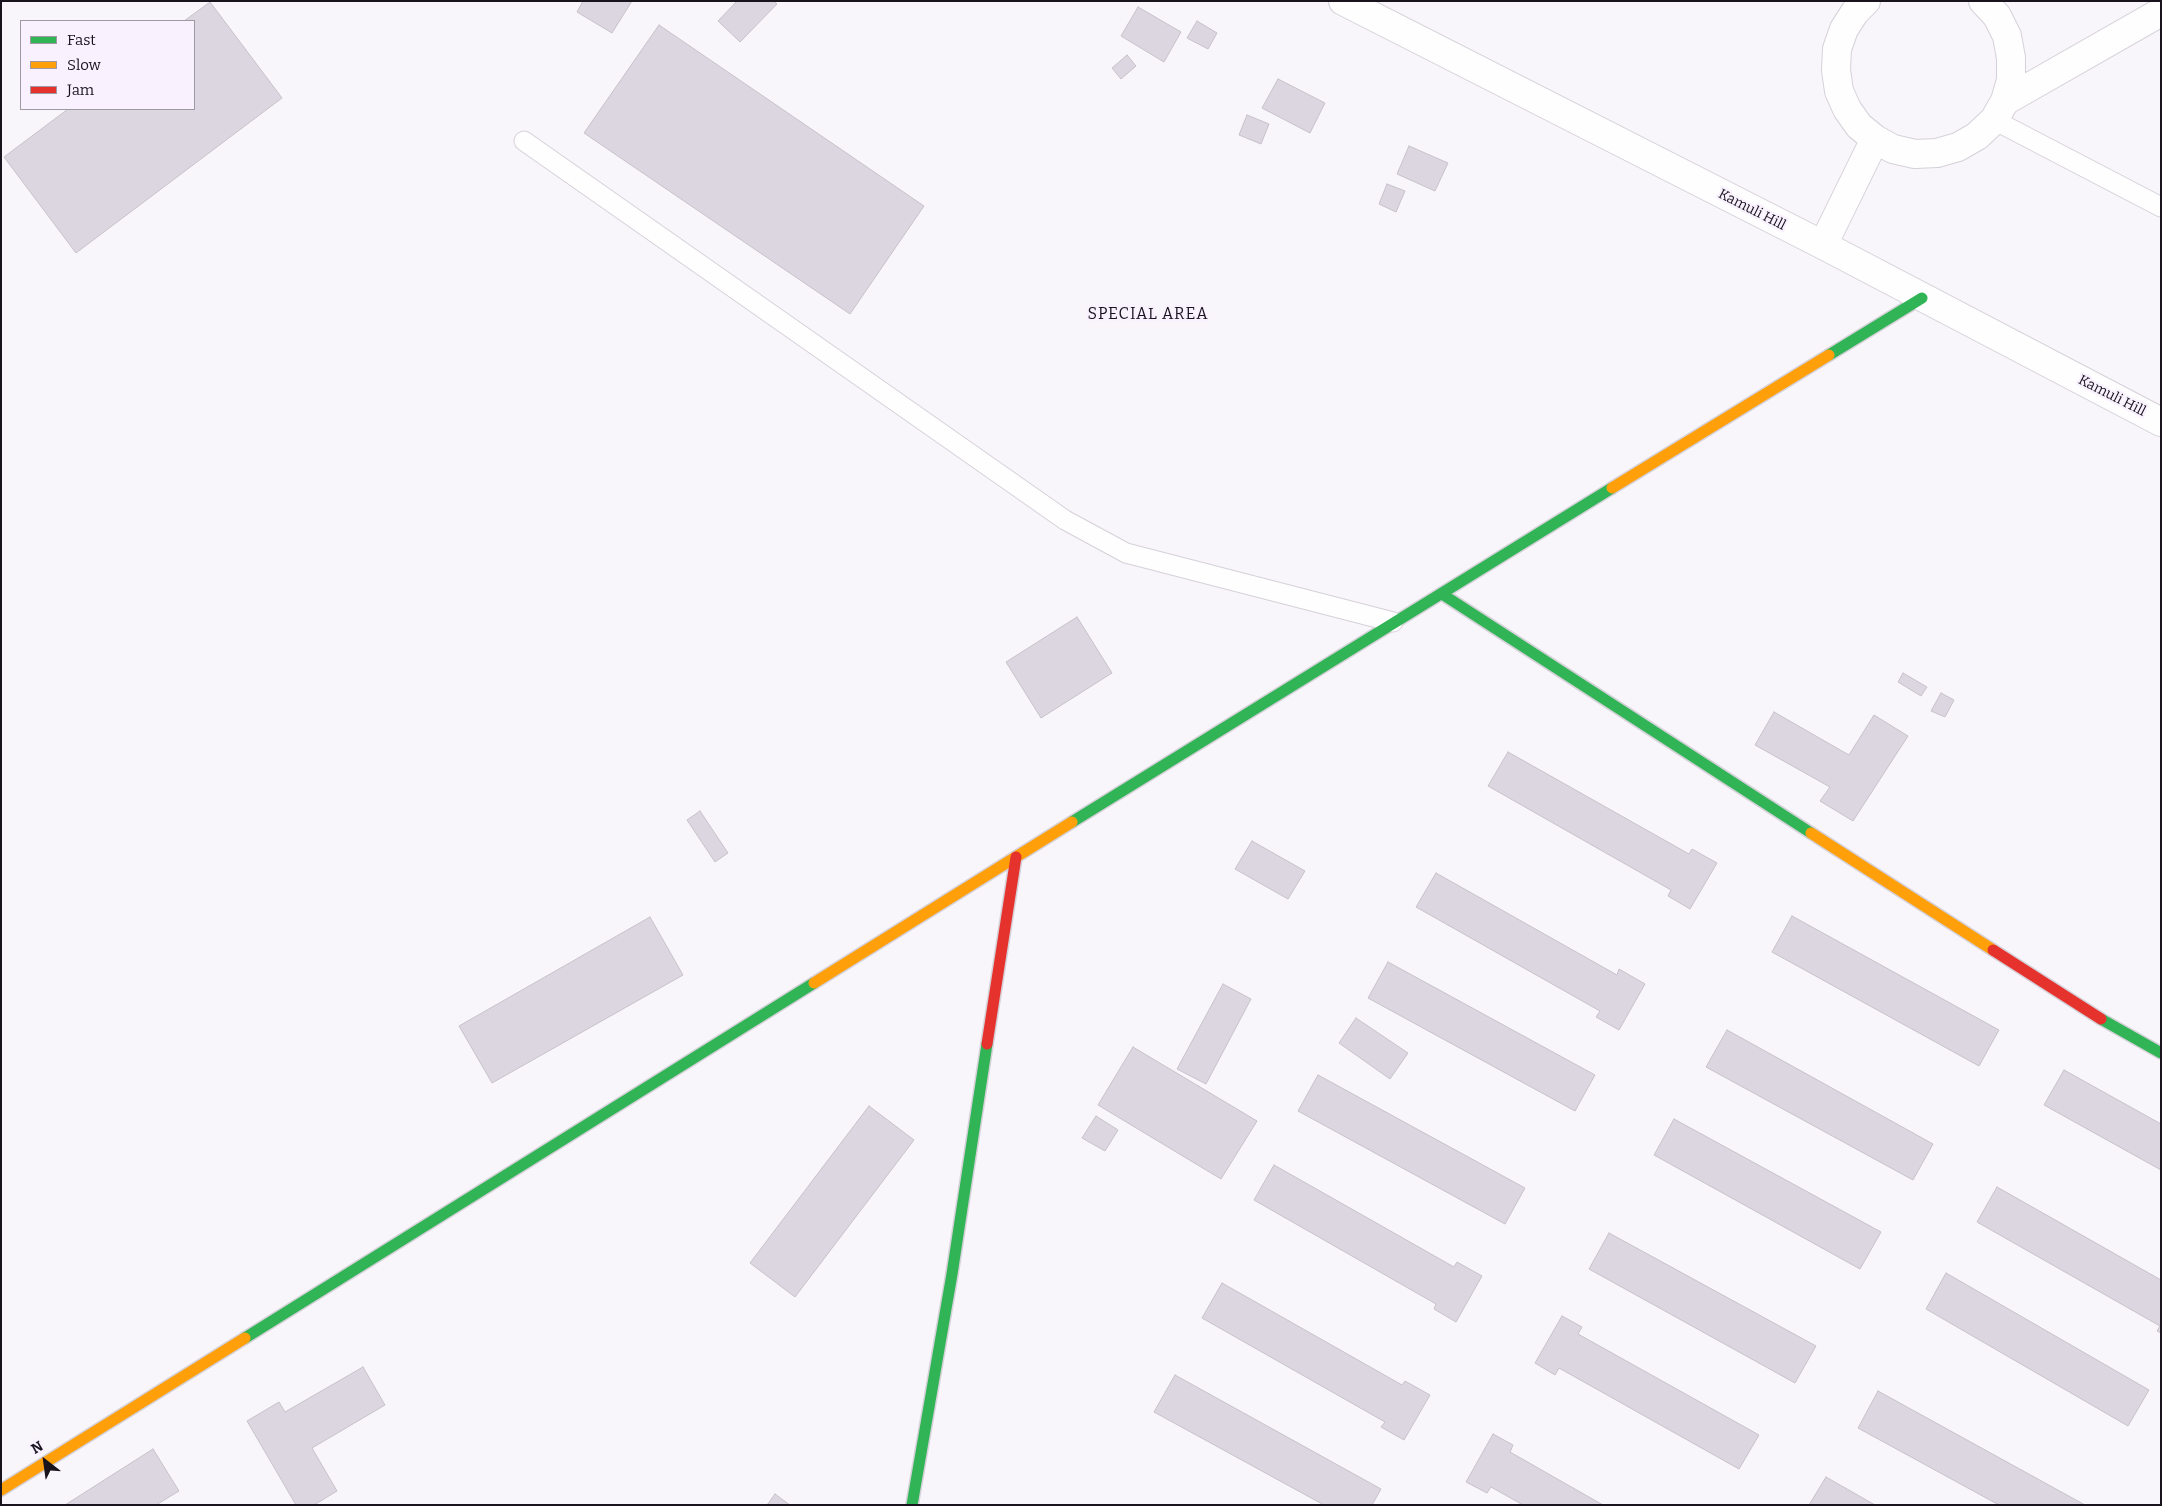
<!DOCTYPE html>
<html>
<head>
<meta charset="utf-8">
<style>
	body { margin:0 }
	#map { position:relative; width:2162px; height:1506px; overflow:hidden; background:#f8f5fb; font-family:Bitter,serif }
	canvas { display:block }
	.frame { position:absolute; inset:0; border:2px solid #19131e; pointer-events:none }
	.legend { position:absolute; left:20px; top:20px; width:175px; height:90px; box-sizing:border-box; background:#f9f2fe; border:1px solid #9f99a4; margin:0; padding:6px 9px; list-style:none; font-size:15px; color:#19131e }
	.legend li { display:flex; align-items:center; gap:10px; height:25px }
	.legend b { width:25px; border:1px solid #9f99a4 }
	.north { position:absolute; left:20px; top:1436px; width:50px; height:50px; -webkit-text-stroke:4px #f9f2fe; paint-order:stroke; rotate:330deg; font-size:14px; font-weight:700; line-height:20px; text-align:center; color:#19131e }
	.north::after { content:''; display:block; margin:auto; width:18px; height:22px; background:#19131e; clip-path:polygon(50% 0,100% 100%,50% 72%,0 100%) }
</style>
</head>
<body>
<div id="map">
<canvas width="2162" height="1506"></canvas>
<div class="frame"></div>
<ul class="legend">
<li><b style="height:6px;background:#30b455"></b>Fast</li>
<li><b style="height:6px;background:#ff9f0a"></b>Slow</li>
<li><b style="height:6px;background:#e5322d"></b>Jam</li>
</ul>
<div class="north">N</div>
</div>
<script>
const ctx = document.querySelector('canvas').getContext('2d');
ctx.lineJoin = 'round';
function paint(path, color) {
  ctx.fillStyle = color;
  ctx.fill(path, 'evenodd');
}
function poly(rows) {
  const path = new Path2D();
  for (const r of rows) {
    path.moveTo(r[0], r[1]);
    for (let i = 2; i < r.length; i += 2) path.lineTo(r[i], r[i + 1]);
  }
  return path;
}
function trace(path, color, width, dash) {
  ctx.strokeStyle = color;
  ctx.lineWidth = width;
  ctx.lineCap = dash ? 'butt' : 'round';
  ctx.setLineDash(dash || []);
  ctx.stroke(path);
}
function label(font, color, halo, rows, align = 'center') {
  ctx.font = font + ' Bitter,serif';
  ctx.lineWidth = 4.5;
  ctx.setLineDash([]);
  ctx.textBaseline = 'middle';
  ctx.strokeStyle = halo;
  ctx.fillStyle = color;
  for (const [text, x, y, turn = 0] of rows) {
    ctx.save();
    ctx.translate(x, y);
    ctx.rotate((+turn || 0) * Math.PI / 180);
    ctx.textAlign = isNaN(turn) ? turn : align;
    if (halo) ctx.strokeText(text, 0, 0);
    ctx.fillText(text, 0, 0);
    ctx.restore();
  }
}
const building = poly([
	[583,1,632,1,612,33,577,12,583,1],
	[737,1,774,1,777,4,740,42,718,21,737,1],
	[210,2,282,98,76,253,4,157,68,109,194,109,194,21,184,21,210,2],
	[1138,7,1181,32,1164,62,1121,36,1138,7],
	[1197,21,1217,33,1208,49,1187,38,1197,21],
	[659,25,924,206,850,314,584,133,659,25],
	[1127,55,1136,66,1121,79,1112,68,1127,55],
	[1278,79,1325,103,1310,133,1262,108,1278,79],
	[1247,115,1269,124,1261,144,1239,135,1247,115],
	[1409,146,1448,163,1435,191,1397,174,1409,146],
	[1387,184,1405,191,1396,212,1379,204,1387,184],
	[1077,617,1112,673,1041,718,1006,662,1077,617],
	[1903,673,1927,687,1921,696,1898,682,1903,673],
	[1941,693,1954,700,1945,717,1931,711,1941,693],
	[1774,712,1849,755,1874,715,1908,736,1853,821,1820,801,1830,787,1755,745,1774,712],
	[1508,752,1689,854,1692,849,1717,863,1690,909,1668,896,1671,890,1488,786,1508,752],
	[700,811,728,853,715,862,687,820,700,811],
	[1252,841,1305,871,1288,899,1235,869,1252,841],
	[1436,873,1617,975,1619,969,1645,984,1619,1030,1596,1017,1600,1011,1416,907,1436,873],
	[1792,916,1999,1030,1979,1066,1772,952,1792,916],
	[650,917,683,975,492,1083,459,1026,650,917],
	[1388,962,1595,1075,1575,1111,1368,998,1388,962],
	[1223,984,1251,999,1206,1084,1177,1069,1223,984],
	[1356,1018,1408,1053,1390,1079,1339,1043,1356,1018],
	[1727,1030,1933,1144,1913,1180,1706,1067,1727,1030],
	[1133,1047,1257,1121,1221,1179,1098,1105,1133,1047],
	[2064,1070,2161,1124,2161,1170,2044,1105,2064,1070],
	[1318,1075,1525,1188,1505,1224,1298,1111,1318,1075],
	[869,1106,914,1140,795,1297,750,1263,869,1106],
	[1096,1116,1118,1130,1105,1151,1082,1138,1096,1116],
	[1674,1119,1881,1232,1860,1269,1654,1155,1674,1119],
	[1274,1165,1454,1267,1457,1262,1482,1276,1456,1322,1434,1309,1436,1304,1254,1200,1274,1165],
	[1997,1187,2161,1280,2161,1333,2157,1331,2160,1326,1977,1222,1997,1187],
	[1609,1233,1816,1346,1795,1383,1589,1269,1609,1233],
	[1946,1273,2149,1390,2128,1426,1926,1309,1946,1273],
	[1222,1283,1402,1385,1405,1381,1430,1395,1404,1440,1381,1427,1385,1422,1202,1318,1222,1283],
	[1562,1316,1582,1327,1578,1334,1759,1435,1739,1469,1559,1368,1555,1375,1535,1363,1562,1316],
	[363,1367,385,1405,312,1448,337,1491,314,1505,296,1505,247,1421,279,1402,285,1412,363,1367],
	[1175,1375,1381,1489,1372,1505,1324,1505,1154,1412,1175,1375],
	[1878,1391,2085,1505,1999,1505,1858,1428,1878,1391],
	[1493,1434,1513,1445,1510,1452,1603,1505,1523,1505,1491,1487,1487,1493,1466,1482,1493,1434],
	[153,1449,179,1491,156,1505,65,1505,153,1449],
	[1826,1477,1875,1505,1809,1505,1826,1477],
	[775,1494,790,1505,767,1505,775,1494]
]);
paint(building, '#dbd6e0');
trace(building, '#c6c1ca', 1);
const lane = poly([
	[1994,120,2161,207],
	[524,141,1065,520,1126,553,1393,622]
]);
const street = poly([
	[1343,1,1823,245,2161,422],
	[1866,1,1855,12,1844,29,1837,49,1836,70,1839,91,1847,109,1859,126,1875,139,1893,149,1915,154,1937,153,1958,147,1977,136,1994,120,2005,101,2011,80,2011,58,2007,36,1997,16,1983,1],
	[2005,101,2161,12],
	[1823,245,1875,139]
]);
const fast = poly([
	[1829,355,1922,298],
	[1442,594,1811,833],
	[1072,822,1612,488],
	[2101,1019,2161,1053],
	[245,1338,814,983],
	[912,1505,952,1274,987,1044]
]);
const slow = poly([
	[1612,488,1829,355],
	[1811,833,1993,950],
	[814,983,1072,822],
	[1,1490,245,1338]
]);
const jam = poly([
	[1993,950,2101,1019],
	[987,1044,1016,857]
]);
trace(lane, '#d5d1d9', 21);
trace(street, '#d5d1d9', 30);
trace(fast, '#d5d1d9', 14);
trace(slow, '#d5d1d9', 14);
trace(jam, '#d5d1d9', 14);
trace(lane, '#fefefe', 19);
trace(street, '#fefefe', 28);
trace(fast, '#30b455', 11);
trace(slow, '#ff9f0a', 11);
trace(jam, '#e5322d', 11);
label('14px', '#19131e', '#f9f2fe', [
	["Kamuli Hill",1752,210,27],
	["Kamuli Hill",2112,396,27]
]);
ctx.letterSpacing = '1px';
label('16px', '#19131e', '#f9f2fe', [
	["SPECIAL AREA",1148,315]
]);
ctx.letterSpacing = '0px';
</script>
</body>
</html>
